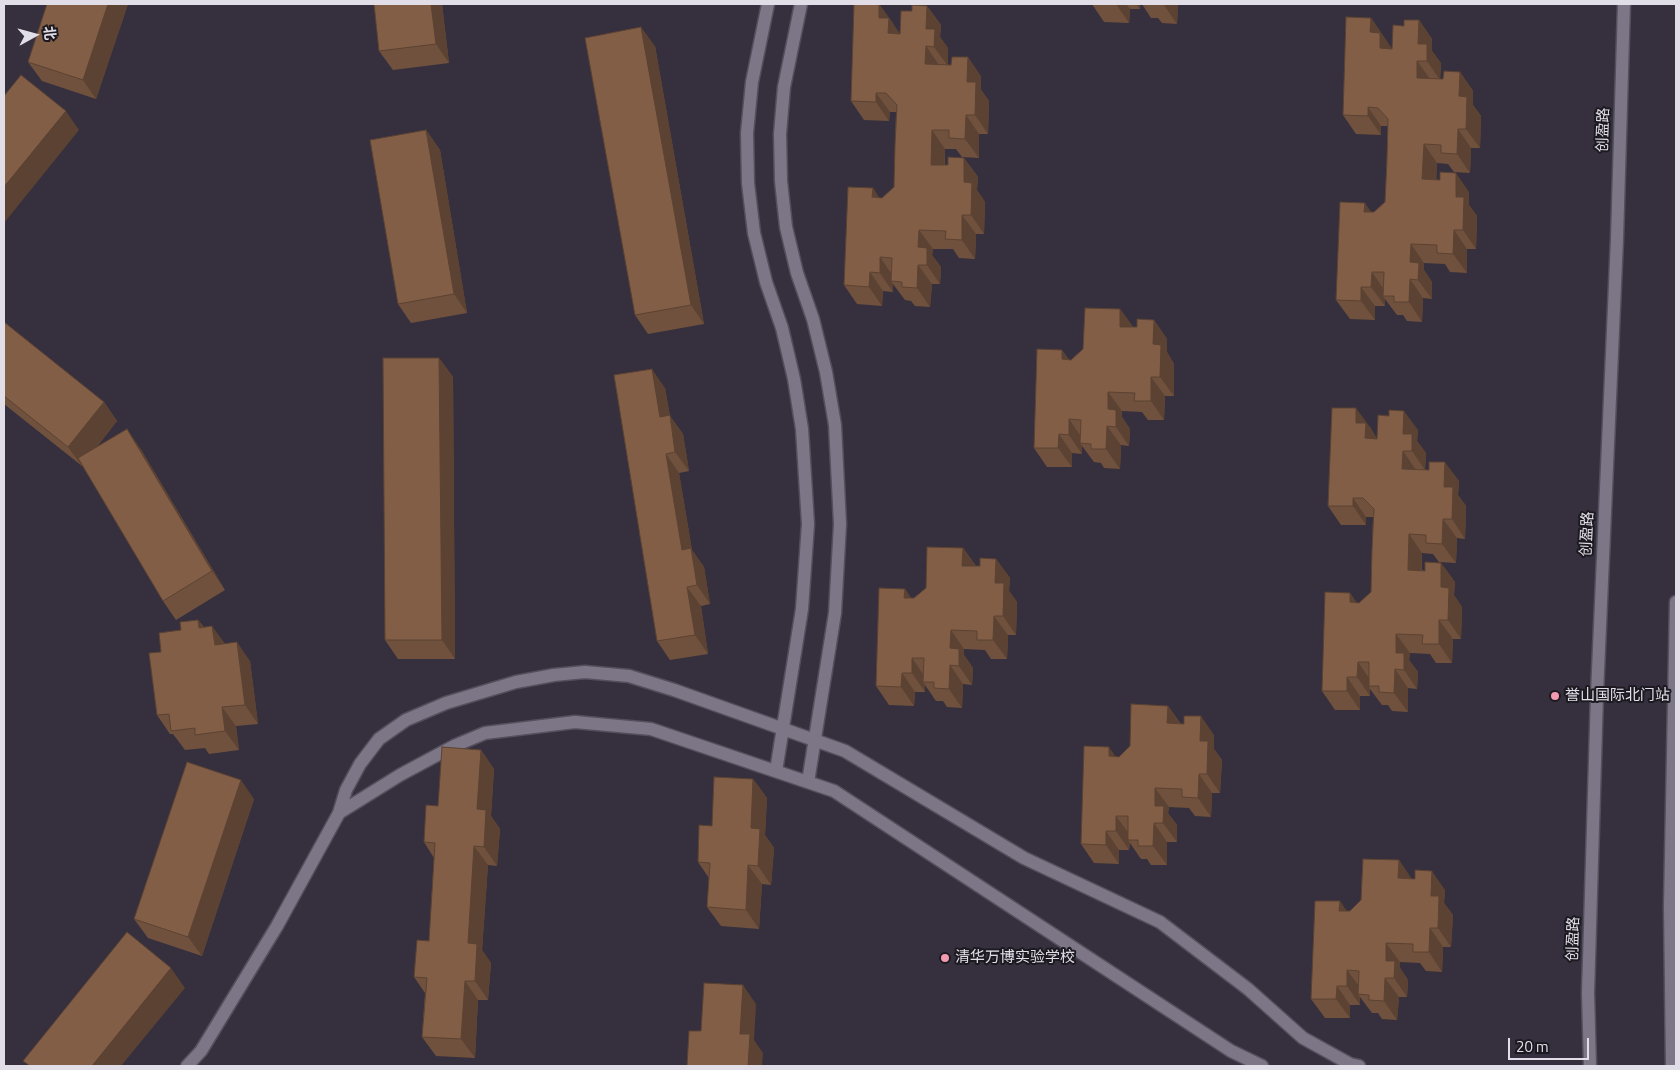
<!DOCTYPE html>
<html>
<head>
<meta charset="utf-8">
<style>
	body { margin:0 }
	#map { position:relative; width:1680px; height:1070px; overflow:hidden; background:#36303e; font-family:"Titillium Web","Noto Sans SC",sans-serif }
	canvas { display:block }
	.frame { position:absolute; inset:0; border:5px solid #e2dee8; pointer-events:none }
	.north { position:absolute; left:10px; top:10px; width:50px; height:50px; -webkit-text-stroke:4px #1c1920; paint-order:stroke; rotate:83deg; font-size:14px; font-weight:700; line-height:20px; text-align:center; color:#e2dee8 }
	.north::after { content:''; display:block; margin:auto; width:18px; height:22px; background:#e2dee8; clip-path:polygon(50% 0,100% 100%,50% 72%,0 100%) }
	.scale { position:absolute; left:1508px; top:1038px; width:81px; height:22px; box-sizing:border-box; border:2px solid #e2dee8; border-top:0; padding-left:6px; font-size:15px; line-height:18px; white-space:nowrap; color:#e2dee8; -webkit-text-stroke:4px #1c1920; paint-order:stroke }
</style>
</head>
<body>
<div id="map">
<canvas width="1680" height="1070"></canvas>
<div class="frame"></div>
<div class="north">北</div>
<div class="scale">20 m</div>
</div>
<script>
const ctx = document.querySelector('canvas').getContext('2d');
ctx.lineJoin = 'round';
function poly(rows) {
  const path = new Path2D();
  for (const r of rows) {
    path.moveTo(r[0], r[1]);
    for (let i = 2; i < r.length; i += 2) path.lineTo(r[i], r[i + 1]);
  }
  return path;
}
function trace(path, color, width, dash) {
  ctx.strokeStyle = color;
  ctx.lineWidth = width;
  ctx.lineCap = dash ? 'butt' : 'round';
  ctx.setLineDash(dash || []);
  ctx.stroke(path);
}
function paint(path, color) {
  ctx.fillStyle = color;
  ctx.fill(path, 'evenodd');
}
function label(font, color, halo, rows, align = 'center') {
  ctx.font = font + ' "Titillium Web","Noto Sans SC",sans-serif';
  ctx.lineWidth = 4;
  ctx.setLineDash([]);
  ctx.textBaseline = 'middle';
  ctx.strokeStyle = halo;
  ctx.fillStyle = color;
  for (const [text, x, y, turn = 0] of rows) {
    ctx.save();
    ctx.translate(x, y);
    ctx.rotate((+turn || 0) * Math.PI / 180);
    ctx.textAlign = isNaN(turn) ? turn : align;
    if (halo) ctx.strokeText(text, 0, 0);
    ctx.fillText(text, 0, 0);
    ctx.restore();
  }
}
const minor = poly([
	[768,4,752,82,747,133,748,183,754,233,766,282,782,328,794,379,802,429,808,524,802,609,776,771],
	[801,4,784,87,780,134,781,181,786,227,797,273,813,319,826,372,835,425,840,524,835,613,808,782],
	[339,813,400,775,454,746,485,733,575,722,651,729,834,791,1231,1051,1262,1066],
	[187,1066,201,1051,277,926,339,813,346,790,360,764,379,739,406,720,446,703,516,682,554,675,585,672,629,676,674,690,845,751,1024,858,1160,922,1248,989,1303,1038,1350,1064,1359,1066],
	[1590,1066,1588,993,1597,694,1617,239,1624,4],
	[1672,1066,1670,906,1676,602]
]);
trace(minor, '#544f5c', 15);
trace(minor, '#7c7686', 12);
paint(poly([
	[47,4,128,4,96,99,42,81,28,62],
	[442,4,449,63,393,70,379,51],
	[879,4,900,34,912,11,927,6,941,25,940,37,948,48,948,65,981,76,981,90,989,101,988,134,979,134,979,158,962,157,956,149,945,149,945,165,948,165,964,158,978,177,977,190,985,202,984,234,976,234,975,259,959,258,953,249,933,249,932,255,941,267,940,284,932,284,930,307,915,306,911,301,905,300,893,284,893,292,883,291,882,306,857,304,844,285,873,188,879,198,882,198,894,187,896,112,890,112,889,121,864,120,851,101],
	[1092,4,1140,4,1140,9,1130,9,1129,23,1104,22],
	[1142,4,1178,4,1177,24,1162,23,1158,18,1151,18],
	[1371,18,1392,49,1404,26,1419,20,1432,39,1432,51,1441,63,1440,79,1443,79,1460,72,1473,91,1473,105,1481,116,1480,148,1471,148,1470,173,1454,172,1448,164,1437,163,1436,180,1469,192,1469,205,1477,216,1476,249,1467,249,1467,273,1450,272,1445,264,1424,263,1424,270,1432,282,1432,299,1423,298,1422,322,1407,321,1403,315,1397,315,1385,299,1385,306,1375,306,1375,320,1350,319,1336,300,1371,212,1374,212,1385,202,1388,126,1381,126,1381,135,1356,134,1343,115],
	[655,46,704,324,648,334,635,315],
	[426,130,440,150,467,313,411,323,398,304],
	[1120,309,1133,327,1137,327,1154,320,1167,339,1167,352,1174,364,1174,396,1165,396,1164,420,1148,420,1142,412,1122,411,1122,417,1130,429,1129,446,1121,445,1120,469,1104,468,1101,463,1094,462,1082,446,1082,454,1072,453,1072,467,1047,467,1034,448,1062,350,1069,360,1071,360,1083,349],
	[4,322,104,402,117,421,96,448,140,448,225,590,176,620,163,601,82,465,82,466,4,404],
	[439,358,453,377,455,659,398,659,385,640],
	[665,388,670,416,683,434,689,471,679,473,692,550,704,567,710,604,701,606,708,654,670,660,657,641],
	[1370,427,1377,439,1418,430,1417,441,1426,453,1425,470,1459,481,1458,495,1466,506,1465,539,1457,538,1456,563,1439,562,1433,554,1422,553,1422,570,1425,571,1441,563,1455,582,1454,595,1462,607,1461,639,1453,639,1452,663,1436,663,1430,654,1410,653,1409,660,1418,672,1417,689,1408,688,1408,712,1392,711,1388,705,1382,705,1370,689,1370,696,1360,696,1360,710,1335,710,1322,691,1350,593,1356,602,1359,603,1371,592,1373,517,1366,517,1366,525,1341,525,1328,506],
	[963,548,976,566,980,566,996,559,1010,578,1009,591,1017,602,1016,635,1008,635,1007,659,991,659,985,650,964,649,964,655,973,668,972,685,963,684,962,708,947,707,943,701,936,701,925,685,925,692,915,692,914,706,889,705,876,686,905,589,911,598,914,598,926,588],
	[198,620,204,627,225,644,250,661,258,724,236,726,239,750,209,754,205,748,185,750,173,734,170,734,157,715,161,652,181,630],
	[1168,706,1181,724,1214,735,1214,749,1222,760,1220,793,1212,793,1211,817,1195,816,1189,808,1169,807,1168,813,1177,825,1177,842,1167,842,1167,865,1151,865,1147,859,1141,859,1130,843,1129,850,1119,850,1119,864,1094,863,1081,844,1116,756,1119,757],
	[481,750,494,769,491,816,500,829,497,866,488,865,482,950,491,963,488,1000,478,1000,475,1058,436,1056,422,1037,425,993,414,977,429,941,434,858,424,842],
	[753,779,767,798,765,835,774,848,771,885,762,884,759,929,721,926,707,907,709,878,698,862,712,826],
	[254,799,202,956,148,938,134,919],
	[1399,860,1411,879,1445,890,1444,903,1453,915,1451,947,1443,947,1442,972,1426,971,1420,963,1400,962,1400,968,1408,980,1407,997,1399,997,1397,1020,1382,1019,1378,1013,1372,1013,1360,997,1360,1005,1350,1005,1350,1018,1325,1018,1311,999,1340,901,1346,911,1350,911,1361,900]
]), '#70513d');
paint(poly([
	[108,4,128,4,96,99,83,80],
	[431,4,442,4,449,63,436,44],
	[879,4,893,23,893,24,902,37,888,33,879,18],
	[1116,4,1126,4,1130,9,1129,23],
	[1136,4,1140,4,1140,9],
	[1164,4,1178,4,1177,24,1164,5],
	[927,6,941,25,940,37,948,48,948,66,934,47,926,29],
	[1371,18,1384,37,1394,52,1380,48,1370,32],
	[1419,20,1432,39,1432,51,1441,63,1440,80,1427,61,1418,44],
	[641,27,655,46,704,324,691,305],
	[926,46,939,65,925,64],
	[968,57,981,76,981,90,989,101,988,134,975,115,967,82],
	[1417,61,1431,80,1417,78],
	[1460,72,1473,91,1473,105,1481,116,1480,148,1466,129,1459,96],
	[876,93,890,112,889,121,876,102],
	[1368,107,1381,126,1381,135,1368,116],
	[66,111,79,130,4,223,4,187],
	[966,115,979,134,979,158,965,139],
	[1458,129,1471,148,1470,173,1457,154],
	[426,130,440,150,467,313,454,294],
	[932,130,945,149,944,184,931,165],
	[1424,144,1437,163,1436,198,1422,179],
	[964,158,978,177,977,190,985,202,984,234,971,215,964,182],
	[1456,173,1469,192,1469,205,1477,216,1476,249,1463,230,1456,197],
	[873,188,886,208,872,197],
	[1365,203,1378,222,1364,212],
	[962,215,976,234,975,259,962,240],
	[919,230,933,249,932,255,941,267,940,284,927,265,918,247],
	[1454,230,1467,249,1467,273,1453,254],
	[1411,244,1424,263,1424,270,1432,282,1432,299,1418,280,1410,262],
	[880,257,893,276,891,281,893,284,893,292,880,273],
	[918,265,932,284,930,307,917,288],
	[870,272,883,291,882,306,869,287],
	[1372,272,1385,291,1383,296,1385,299,1385,306,1371,287],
	[1410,279,1423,298,1422,322,1409,302],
	[1361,287,1375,306,1375,320,1361,301],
	[1120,309,1134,328,1120,327],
	[1154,320,1167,339,1167,352,1174,364,1174,396,1160,377,1153,344],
	[1062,350,1075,369,1062,359],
	[439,358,453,377,455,659,442,640],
	[652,369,665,388,670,416,683,434,689,471,675,452,660,417],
	[1151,377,1165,396,1164,420,1151,401],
	[1108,392,1122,411,1122,417,1130,429,1129,446,1116,427,1108,409],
	[104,402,117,421,82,466,68,447],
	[1356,408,1370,427,1379,442,1365,438,1356,423],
	[1404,411,1418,430,1417,441,1426,453,1425,470,1412,451,1403,434],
	[1069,419,1082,438,1080,443,1082,446,1082,454,1069,435],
	[1107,426,1121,445,1120,469,1106,449],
	[127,429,140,448,225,590,212,571],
	[1059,434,1072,453,1072,467,1058,448],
	[1403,451,1416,470,1402,469],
	[666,454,679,473,692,550,704,567,710,604,697,585,682,550],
	[1445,462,1459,481,1458,495,1466,506,1465,539,1452,519,1444,487],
	[1353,498,1366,517,1366,525,1353,506],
	[1443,519,1457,538,1456,563,1442,544],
	[1409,534,1422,553,1421,589,1408,570],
	[963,548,977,567,962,566],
	[996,559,1010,578,1009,591,1017,602,1016,635,1003,616,995,583],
	[1441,563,1455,582,1454,595,1462,607,1461,639,1448,620,1441,587],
	[687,587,701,606,708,654,695,635],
	[905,589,918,608,904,598],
	[1350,593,1363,612,1350,602],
	[994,616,1008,635,1007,659,993,640],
	[198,620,212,639,199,628],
	[1439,620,1453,639,1452,663,1439,644],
	[212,626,226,645,215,645],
	[951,630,964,649,964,655,973,668,972,685,959,666,950,648],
	[1396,634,1410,653,1409,660,1418,672,1417,689,1404,670,1396,653],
	[237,642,250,661,258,724,245,705],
	[912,658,925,677,923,682,925,685,925,692,912,673],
	[1358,662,1371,681,1369,686,1370,689,1370,696,1357,677],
	[950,665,963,684,962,708,949,689],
	[1395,669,1408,688,1408,712,1394,693],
	[902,673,915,692,914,706,901,687],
	[1347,677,1360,696,1360,710,1347,691],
	[1168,706,1181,725,1167,723],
	[222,707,236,726,239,750,225,731],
	[1201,716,1214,735,1214,749,1222,760,1220,793,1207,774,1200,741],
	[1109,747,1122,766,1109,756],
	[481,750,494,769,491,816,500,829,497,866,484,847,477,809],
	[1199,774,1212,793,1211,817,1198,798],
	[753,779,767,798,765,835,774,848,771,885,758,866,751,828],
	[241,780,254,799,202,956,188,937],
	[1155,788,1169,807,1168,813,1177,825,1177,842,1163,823,1155,806],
	[1116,816,1130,835,1128,840,1130,843,1129,850,1116,831],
	[1154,823,1167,842,1167,865,1153,846],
	[1106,831,1119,850,1119,864,1106,845],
	[474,846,488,865,482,950,491,963,488,1000,475,981,468,943],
	[1399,860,1412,879,1398,878],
	[748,865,762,884,759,929,746,910],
	[1432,871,1445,890,1444,903,1453,915,1451,947,1438,928,1431,896],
	[1340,901,1353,920,1339,911],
	[1430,928,1443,947,1442,972,1429,952],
	[1386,943,1400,962,1400,968,1408,980,1407,997,1394,978,1386,961],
	[171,968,185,988,121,1066,92,1066],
	[1347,970,1361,989,1358,994,1360,997,1360,1005,1347,986],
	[1385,978,1399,997,1397,1020,1384,1001],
	[465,981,478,1000,475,1058,461,1039],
	[743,985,756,1004,754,1040,763,1053,762,1066,748,1066,740,1034],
	[1337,986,1350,1005,1350,1018,1336,999]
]), '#5b4232');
const building = poly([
	[47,4,108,4,83,80,28,62,47,4],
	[374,4,431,4,436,44,379,51,374,4],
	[854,4,879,4,879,18,889,18,888,33,900,34,901,11,912,11,912,5,927,6,926,29,935,29,934,47,926,46,925,64,951,65,952,57,968,57,967,82,976,82,975,115,966,115,965,139,949,138,949,130,932,130,931,165,948,165,948,157,964,158,964,182,972,183,971,215,962,215,962,240,945,239,946,231,919,230,918,247,927,248,927,265,918,265,917,288,902,287,902,282,891,281,892,258,880,257,880,273,870,272,869,287,844,285,848,187,873,188,872,197,882,198,894,187,895,145,897,105,886,93,876,93,876,102,851,101,854,4],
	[1346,17,1371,18,1370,32,1380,33,1380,48,1392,49,1393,25,1404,26,1404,20,1419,20,1418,44,1427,44,1427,61,1417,61,1417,78,1443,79,1444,71,1460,72,1459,96,1467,97,1466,129,1458,129,1457,154,1441,153,1441,145,1424,144,1422,179,1440,180,1440,172,1456,173,1456,197,1464,197,1463,230,1454,230,1453,254,1437,253,1437,245,1411,244,1410,262,1419,263,1418,280,1410,279,1409,302,1394,302,1394,296,1383,296,1384,272,1372,272,1371,287,1361,287,1361,301,1336,300,1340,202,1365,203,1364,212,1374,212,1385,202,1387,161,1388,119,1378,108,1368,107,1368,116,1343,115,1346,17],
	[641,27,691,305,635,315,585,38,641,27],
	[21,75,66,111,4,187,4,96,21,75],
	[426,130,454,294,398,304,370,140,426,130],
	[1085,308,1120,309,1120,327,1137,327,1137,319,1154,320,1153,344,1161,345,1160,377,1151,377,1151,401,1134,401,1135,393,1108,392,1108,409,1116,410,1116,427,1107,426,1106,449,1091,449,1091,444,1080,443,1081,420,1069,419,1069,435,1059,434,1058,448,1034,448,1037,349,1062,350,1062,359,1071,360,1083,349,1085,308],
	[4,322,104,402,68,447,4,396,4,322],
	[383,358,439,358,442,640,385,640,383,358],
	[652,369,660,417,670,415,675,452,666,454,682,550,691,548,697,585,687,587,695,635,657,641,614,375,652,369],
	[1332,408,1356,408,1356,423,1366,423,1365,438,1377,439,1378,415,1389,416,1389,410,1404,411,1403,434,1412,434,1412,451,1403,451,1402,469,1429,470,1429,462,1445,462,1444,487,1453,487,1452,519,1443,519,1442,544,1426,543,1426,535,1409,534,1408,570,1425,571,1425,562,1441,563,1441,587,1449,588,1448,620,1439,620,1439,644,1422,644,1423,635,1396,634,1396,653,1404,653,1404,670,1395,669,1394,693,1379,692,1379,686,1369,686,1369,662,1358,662,1357,677,1347,677,1347,691,1322,691,1325,592,1350,593,1350,602,1359,603,1371,592,1372,550,1374,509,1363,498,1353,498,1353,506,1328,506,1332,408],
	[127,429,212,571,163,601,78,458,127,429],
	[927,547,963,548,962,566,980,566,980,558,996,559,995,583,1004,583,1003,616,994,616,993,640,977,640,977,631,951,630,950,648,959,649,959,666,950,665,949,689,934,688,934,682,923,682,924,658,912,658,912,673,902,673,901,687,876,686,879,588,905,589,904,598,914,598,926,588,927,547],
	[198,620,199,628,212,626,215,645,237,642,245,705,222,707,225,731,195,735,195,728,171,731,169,714,157,715,149,653,161,652,159,633,181,630,180,622,198,620],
	[1131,704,1168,706,1167,723,1184,724,1184,716,1201,716,1200,741,1208,741,1207,774,1199,774,1198,798,1182,797,1182,789,1155,788,1155,806,1164,806,1163,823,1154,823,1153,846,1138,846,1138,840,1128,840,1128,816,1116,816,1116,831,1106,831,1106,845,1081,844,1084,746,1109,747,1109,756,1119,757,1130,746,1131,704],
	[442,747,481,750,477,809,486,810,484,847,474,846,468,943,477,944,475,981,465,981,461,1039,422,1037,427,978,414,977,417,940,429,941,435,843,424,842,426,805,438,806,442,747],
	[187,762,241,780,188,937,134,919,187,762],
	[714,777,753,779,751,828,760,829,758,866,748,865,746,910,707,907,710,863,698,862,699,825,712,826,714,777],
	[1363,859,1399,860,1398,878,1415,879,1415,870,1432,871,1431,896,1439,896,1438,928,1430,928,1429,952,1413,952,1413,944,1386,943,1386,961,1395,961,1394,978,1385,978,1384,1001,1369,1000,1369,995,1358,994,1359,971,1347,970,1347,986,1337,986,1336,999,1311,999,1315,901,1340,901,1339,911,1350,911,1361,900,1363,859],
	[127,932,171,968,92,1066,30,1066,23,1061,127,932],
	[704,983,743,985,740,1034,750,1034,748,1066,687,1066,689,1031,701,1031,704,983]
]);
paint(building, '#825e47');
trace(building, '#5b4232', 1);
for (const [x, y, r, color] of [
	[1555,696,5,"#f29aaf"],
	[945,958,5,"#f29aaf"]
]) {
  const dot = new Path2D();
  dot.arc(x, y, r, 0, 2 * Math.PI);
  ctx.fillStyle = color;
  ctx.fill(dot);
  trace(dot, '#1c1920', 2);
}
label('15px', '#e2dee8', '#1c1920', [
	["创盈路",1604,130,-88],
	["创盈路",1588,534,-87],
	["创盈路",1574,939,-88]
]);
label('15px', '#e2dee8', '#1c1920', [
	["誉山国际北门站",1565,696],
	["清华万博实验学校",955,958]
], 'left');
</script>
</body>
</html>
